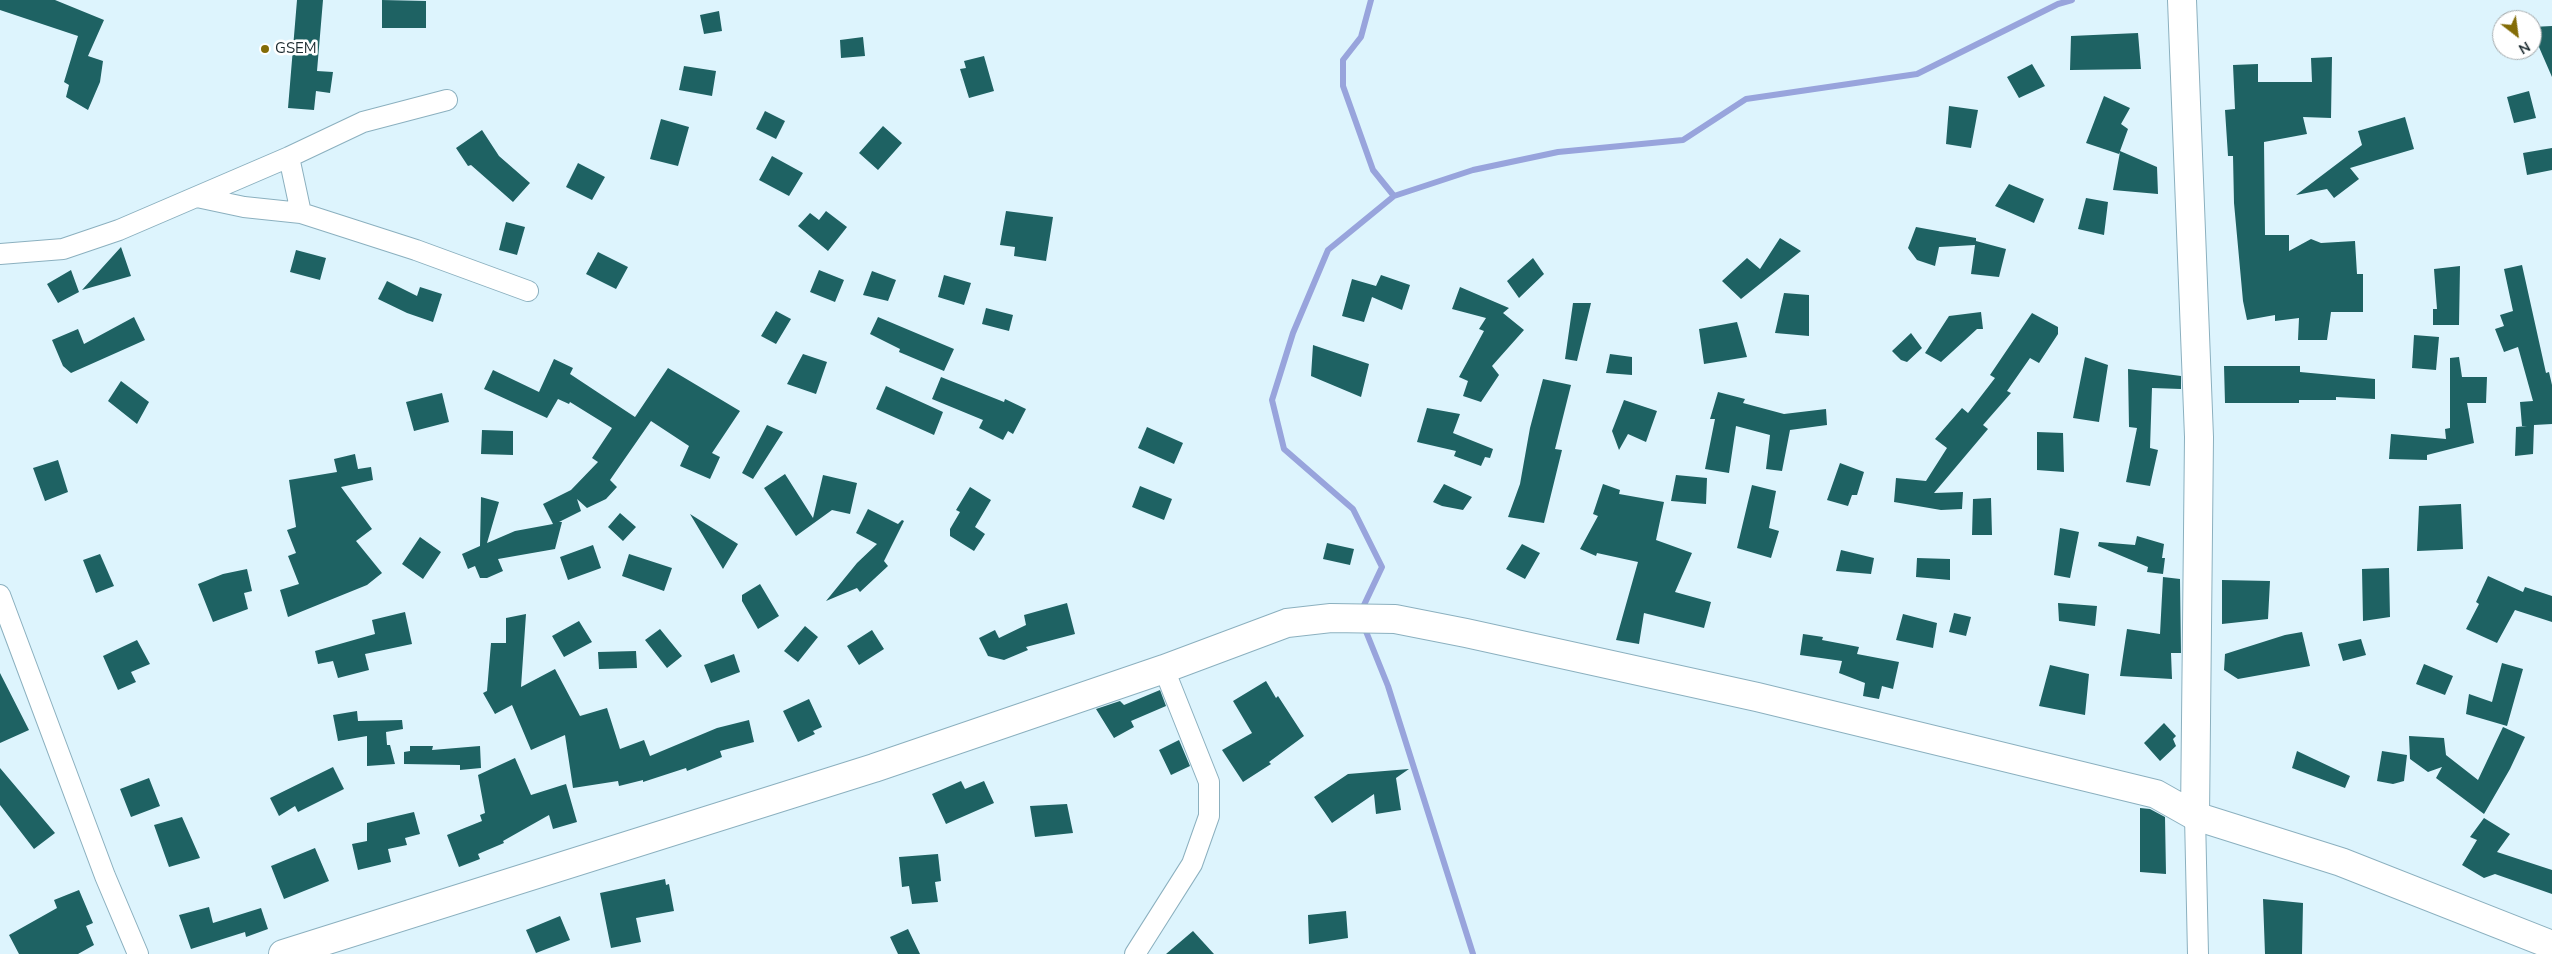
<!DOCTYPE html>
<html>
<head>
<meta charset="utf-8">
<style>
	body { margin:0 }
	#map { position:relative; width:2552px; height:954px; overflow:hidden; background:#ddf4fd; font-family:"Nunito Sans",sans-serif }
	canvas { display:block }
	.north { position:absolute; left:2492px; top:10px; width:50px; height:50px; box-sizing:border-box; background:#fff; border:1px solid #a5abad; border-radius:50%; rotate:150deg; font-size:14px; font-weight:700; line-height:20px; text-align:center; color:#1d2c31 }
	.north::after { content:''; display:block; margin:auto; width:18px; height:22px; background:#836c07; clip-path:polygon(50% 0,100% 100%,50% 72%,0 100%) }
</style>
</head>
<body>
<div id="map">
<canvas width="2552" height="954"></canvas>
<div class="north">N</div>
</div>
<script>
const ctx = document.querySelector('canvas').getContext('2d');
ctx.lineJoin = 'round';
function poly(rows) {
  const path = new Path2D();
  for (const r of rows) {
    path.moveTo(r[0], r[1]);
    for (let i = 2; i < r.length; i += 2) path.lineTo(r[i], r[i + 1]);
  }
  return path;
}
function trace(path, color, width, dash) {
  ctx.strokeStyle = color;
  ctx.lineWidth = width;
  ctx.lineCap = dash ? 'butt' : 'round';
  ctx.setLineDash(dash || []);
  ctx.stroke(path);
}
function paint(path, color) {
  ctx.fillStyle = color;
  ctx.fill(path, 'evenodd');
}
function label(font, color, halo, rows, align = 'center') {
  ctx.font = font + ' "Nunito Sans",sans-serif';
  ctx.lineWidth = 5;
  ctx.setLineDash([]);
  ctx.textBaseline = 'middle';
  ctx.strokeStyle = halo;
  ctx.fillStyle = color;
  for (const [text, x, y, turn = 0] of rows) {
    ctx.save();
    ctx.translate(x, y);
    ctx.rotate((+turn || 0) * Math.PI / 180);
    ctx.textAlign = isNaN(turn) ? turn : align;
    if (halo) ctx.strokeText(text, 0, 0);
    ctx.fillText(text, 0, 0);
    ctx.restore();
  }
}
trace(poly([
	[1371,0,1361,37,1343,60,1343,86,1373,170,1394,196,1473,170,1558,152,1683,140,1746,99,1917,74,2058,4,2072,0],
	[1364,605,1382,567,1353,509,1284,449,1272,400,1293,333,1328,250,1394,196],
	[1365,629,1388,686,1473,954]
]), '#98a4dc', 6);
paint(poly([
	[0,0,55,0,104,20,88,56,103,61,100,82,88,110,66,97,69,85,64,82,78,36,0,10],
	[297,0,323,0,317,71,333,72,330,93,316,91,314,110,288,108],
	[382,0,426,1,426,28,382,28],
	[719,11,722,31,704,34,700,15],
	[2552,26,2552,77,2532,31,2532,27],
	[2138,33,2141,69,2070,70,2071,36],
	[863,37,865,56,841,58,840,40],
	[984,56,994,91,969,98,960,69,966,68,964,61],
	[2332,57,2331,118,2303,117,2307,134,2264,142,2265,235,2289,235,2289,251,2311,239,2321,243,2355,241,2357,274,2363,274,2363,312,2331,312,2327,340,2298,340,2299,318,2275,321,2275,315,2247,320,2243,301,2234,203,2233,156,2228,156,2225,110,2235,109,2233,65,2258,64,2258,82,2312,82,2311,58],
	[2032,64,2045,86,2019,98,2007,77],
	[684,66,716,71,712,96,679,90],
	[2529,91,2536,118,2514,123,2507,97],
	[2104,96,2130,108,2121,124,2128,129,2120,151,2157,167,2158,194,2113,190,2120,152,2119,154,2086,143],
	[1949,106,1978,110,1971,148,1946,144],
	[765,111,785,121,776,139,756,129],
	[2405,117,2414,149,2350,168,2359,179,2334,198,2327,189,2296,195,2362,145,2358,131],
	[661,119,689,127,678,166,650,159],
	[883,126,902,143,878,170,859,153],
	[482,130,499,156,530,183,513,202,471,165,468,166,456,148],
	[2552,148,2552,170,2527,175,2523,153],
	[772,156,803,173,789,196,759,180],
	[578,163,605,177,592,200,566,187],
	[2009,184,2044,199,2034,223,1995,206],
	[2086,198,2108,202,2104,235,2078,229],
	[826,211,847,227,828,251,798,226,810,213,819,220],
	[1006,211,1053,217,1046,261,1014,256,1015,247,1000,245],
	[506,222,525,227,517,255,499,250],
	[1916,227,1976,238,1976,241,2006,249,1999,277,1971,274,1975,245,1939,247,1935,266,1917,260,1908,248],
	[1780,238,1801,251,1741,299,1722,281,1747,258,1760,269],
	[121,247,131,276,82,290],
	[296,250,326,258,320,280,290,272],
	[598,252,628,267,616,289,586,274],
	[1533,258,1544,274,1519,298,1507,281],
	[2522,265,2546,373,2549,372,2552,385,2552,424,2534,425,2533,454,2515,456,2516,427,2527,426,2522,426,2520,402,2533,401,2518,347,2504,352,2495,329,2504,326,2500,315,2513,311,2504,269],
	[2460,266,2459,325,2433,325,2433,309,2437,309,2434,269],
	[71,270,79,292,58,303,47,284],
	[819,270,844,280,835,302,810,292],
	[872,271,896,280,888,301,863,295],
	[944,275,971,283,964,305,938,297],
	[1381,275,1410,285,1402,310,1372,297,1364,322,1342,316,1352,279,1376,286],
	[387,281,417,296,420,287,442,294,433,322,407,313,378,299],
	[1460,287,1509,308,1503,313,1524,330,1492,366,1499,375,1481,402,1463,396,1468,381,1459,377,1484,331,1479,329,1486,318,1452,309],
	[1784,293,1809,295,1809,336,1775,333],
	[1573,303,1591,303,1577,361,1565,359],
	[986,308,1013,315,1009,331,982,324],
	[776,311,791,319,776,344,761,336],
	[1981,312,1983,329,1977,329,1941,362,1925,353,1949,316],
	[2032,313,2058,327,2058,334,2039,363,2030,358,2007,391,2011,393,1983,425,1988,429,1934,493,1963,492,1962,509,1941,510,1894,502,1896,478,1926,481,1947,448,1935,439,1962,408,1968,413,1995,378,1990,375],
	[134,317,145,340,71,373,63,366,52,340,78,329,84,344],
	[878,317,954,349,944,371,899,352,900,349,870,334],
	[1737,322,1747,357,1704,364,1699,329],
	[1911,333,1922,348,1907,362,1901,360,1892,351],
	[2414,335,2439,337,2436,370,2412,368],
	[1313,345,1369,364,1361,397,1311,376],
	[803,354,827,362,816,394,787,384],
	[1610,354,1632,357,1632,375,1606,373],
	[2085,357,2108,365,2099,422,2073,418],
	[2459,357,2462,377,2487,377,2486,403,2467,403,2474,443,2427,455,2427,460,2389,459,2391,434,2446,439,2445,429,2450,428,2450,358],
	[554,359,573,368,570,374,635,417,668,368,740,411,712,453,720,457,710,479,680,466,689,446,651,421,610,480,617,487,606,499,587,508,577,499,581,511,559,522,562,522,555,549,498,559,503,571,487,578,480,578,475,566,468,569,462,554,480,546,481,497,499,502,487,543,515,531,553,524,543,504,571,490,598,462,592,458,612,428,570,402,569,404,558,399,547,418,484,389,493,370,539,392],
	[2224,366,2300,366,2300,372,2375,379,2375,399,2336,397,2336,400,2299,400,2299,403,2225,403],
	[2128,369,2181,376,2181,389,2152,388,2150,448,2158,450,2150,486,2126,482,2137,428,2129,427],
	[941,377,1004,402,1005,399,1026,409,1013,434,1008,431,1003,440,979,428,983,420,932,399],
	[1543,379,1571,385,1555,449,1562,450,1544,523,1508,517,1520,484,1530,428],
	[121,381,149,402,137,424,108,401],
	[886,386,943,412,934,435,876,409],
	[1718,392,1745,399,1743,403,1784,414,1826,409,1827,425,1790,430,1782,471,1766,469,1770,435,1736,426,1729,473,1705,469,1715,419,1710,419],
	[442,393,449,422,414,431,406,402],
	[1624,400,1657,411,1646,442,1628,434,1619,450,1612,431],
	[1427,408,1460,414,1453,433,1493,449,1490,458,1485,457,1481,466,1454,456,1456,451,1417,442],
	[767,425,783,432,753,479,742,473],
	[1147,427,1183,443,1174,464,1138,448],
	[482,430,513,431,513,455,481,454],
	[2037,432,2063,433,2064,472,2037,470],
	[355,454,358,469,371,467,373,480,341,487,372,529,356,541,382,573,367,585,288,617,280,590,299,584,288,556,296,553,287,530,296,527,289,480,337,472,334,459],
	[58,460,68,492,45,501,33,468],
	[1840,463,1864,472,1857,495,1852,495,1848,506,1827,500],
	[785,474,813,518,823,475,857,483,850,514,832,510,796,536,764,488],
	[1676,475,1707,478,1706,504,1671,501],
	[1444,484,1472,497,1463,510,1442,506,1433,502],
	[1603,484,1620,490,1619,494,1664,502,1656,540,1692,553,1675,592,1711,602,1704,628,1644,613,1639,644,1616,640,1638,562,1597,553,1596,556,1580,549,1598,516,1593,514],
	[1752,485,1776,491,1769,528,1779,531,1771,558,1737,548],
	[1140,486,1172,499,1164,520,1132,507],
	[970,487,991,500,975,527,985,534,974,551,950,536,950,529,960,512,956,510],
	[1991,498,1992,535,1972,535,1973,499],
	[2461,504,2463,549,2417,551,2419,506],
	[868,509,898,524,902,520,904,521,884,561,888,566,860,592,857,588,826,601,857,563,877,544,856,533],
	[620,513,636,527,623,541,608,527],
	[690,514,738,544,723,569],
	[2060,528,2079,532,2070,578,2054,575],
	[2137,536,2164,544,2162,558,2165,558,2163,574,2147,572,2148,567,2098,546,2099,542,2135,545],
	[420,537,441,552,423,579,402,564],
	[1327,543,1354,549,1350,565,1323,559],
	[1522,544,1540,553,1525,579,1506,569],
	[593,545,601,568,568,580,560,557],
	[1841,550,1874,558,1871,574,1836,571],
	[100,554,114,586,96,593,83,560],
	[629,554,672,568,664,591,622,576],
	[1917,558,1950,559,1950,580,1916,577],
	[2389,568,2390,617,2363,621,2362,569],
	[247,569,252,591,244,593,248,609,213,622,198,584,223,574],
	[2488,576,2523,592,2525,587,2552,596,2552,622,2515,610,2497,643,2466,629,2479,604,2476,602],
	[2163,577,2180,579,2181,653,2171,653,2172,679,2120,676,2127,629,2160,634],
	[2222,580,2270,581,2268,619,2222,624],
	[760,584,779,616,758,629,742,601,742,595],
	[1067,603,1075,634,1026,647,1028,650,1004,660,988,656,979,638,995,630,999,638,1026,625,1024,615],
	[2058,603,2097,606,2095,626,2059,621],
	[405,612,412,644,365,654,369,670,338,678,333,661,318,664,315,651,375,634,372,620],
	[1954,613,1971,617,1966,636,1949,632],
	[526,614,521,687,555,669,580,716,607,708,620,749,644,740,650,756,717,728,749,720,754,742,720,751,722,757,687,771,686,768,643,782,643,780,619,786,618,781,573,788,565,735,531,750,512,705,495,714,483,693,487,691,491,643,506,643,506,618],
	[1903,614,1937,623,1933,648,1896,640],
	[579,621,592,642,564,657,552,636],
	[805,626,818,637,798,662,784,651],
	[660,629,682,656,667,668,645,640],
	[872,630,884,649,859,665,847,646],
	[2302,632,2310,666,2238,679,2224,670,2225,654,2285,635],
	[1803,634,1823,637,1822,640,1859,647,1857,654,1899,662,1893,689,1882,686,1879,699,1863,696,1865,683,1839,673,1842,661,1800,655],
	[2361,639,2366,655,2343,661,2338,644],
	[137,640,150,664,131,672,136,682,118,690,103,656],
	[636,651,637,668,599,669,598,652],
	[734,654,740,672,711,683,704,665],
	[2502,663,2523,669,2507,726,2466,714,2469,694,2492,702],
	[2424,664,2453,676,2445,695,2416,684],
	[2050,665,2089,674,2085,715,2039,706],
	[0,673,29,730,0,743],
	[1266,681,1276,698,1278,696,1304,736,1269,762,1271,764,1243,782,1222,750,1252,733,1233,701],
	[1160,690,1166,706,1131,721,1134,727,1114,738,1096,709,1120,701,1124,705],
	[809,699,822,727,813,731,815,734,798,742,783,711],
	[357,711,358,721,402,720,403,729,386,732,387,745,390,745,395,764,367,766,367,736,338,741,333,715],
	[2164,723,2176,736,2173,739,2176,746,2160,761,2144,743],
	[2503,727,2525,737,2510,769,2484,814,2436,778,2442,767,2428,772,2410,759,2409,736,2444,738,2446,755,2478,780],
	[1179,740,1190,766,1171,775,1159,750],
	[410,746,433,746,432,750,480,746,481,768,460,770,460,765,404,764,404,752,410,751],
	[2297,751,2350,776,2345,788,2292,768],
	[2382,751,2407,755,2404,781,2393,784,2377,781],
	[515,758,531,795,566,784,577,822,553,829,549,815,503,841,504,843,478,854,480,859,459,867,447,835,482,821,480,815,485,813,478,775],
	[333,767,344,789,298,812,295,806,279,816,270,798],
	[0,768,55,833,34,849,0,805],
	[1409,769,1396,778,1401,810,1376,814,1374,794,1332,823,1314,797,1348,774],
	[149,778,160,806,131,817,120,789],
	[961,781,965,789,984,781,994,803,946,824,932,794],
	[1067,804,1073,833,1035,837,1030,806],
	[2140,808,2150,809,2165,817,2166,874,2140,872],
	[414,812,420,834,405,838,407,845,388,849,391,862,358,870,352,844,367,841,367,823],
	[182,817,200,858,169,867,154,825],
	[2484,818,2510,834,2497,852,2552,870,2552,894,2495,874,2484,878,2462,865,2477,840,2470,837],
	[315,848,329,881,284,899,271,866],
	[938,854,941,881,935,882,938,902,912,904,909,886,902,887,899,857],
	[665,879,666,885,669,884,674,911,636,918,641,942,611,948,600,893],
	[79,890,93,923,86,926,94,945,78,954,19,954,9,935,57,908,54,900],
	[2263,899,2303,903,2302,954,2265,954],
	[209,907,213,923,261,908,268,929,246,937,245,932,191,949,179,915],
	[1346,911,1348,938,1309,944,1308,915],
	[560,916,570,940,536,953,526,930],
	[908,929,920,954,898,954,890,937],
	[1193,931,1214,954,1166,954]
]), '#1e6263');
const street = poly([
	[289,157,301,213],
	[197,197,244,207,301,213,416,250,528,291],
	[0,254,63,249,119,230,289,157,363,122,447,100],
	[0,595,105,876,138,954],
	[2195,816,2198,954],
	[1135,954,1192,864,1209,816,1209,782,1164,669]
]);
const secondary = poly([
	[2182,0,2199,437,2195,816],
	[283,954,874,768,1164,669,1287,623,1331,618,1395,619,1466,633,1757,697,2156,794,2195,816,2341,862,2552,945]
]);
trace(street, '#8bb0bf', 22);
trace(secondary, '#8bb0bf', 30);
trace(street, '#fff', 20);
trace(secondary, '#fff', 28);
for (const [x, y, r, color] of [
	[265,49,5,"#836c07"]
]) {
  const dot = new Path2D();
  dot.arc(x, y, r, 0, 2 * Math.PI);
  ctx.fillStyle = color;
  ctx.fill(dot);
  trace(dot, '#fff', 2);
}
label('15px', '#1d2c31', '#fff', [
	["GSEM",275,49]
], 'left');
</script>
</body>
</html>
